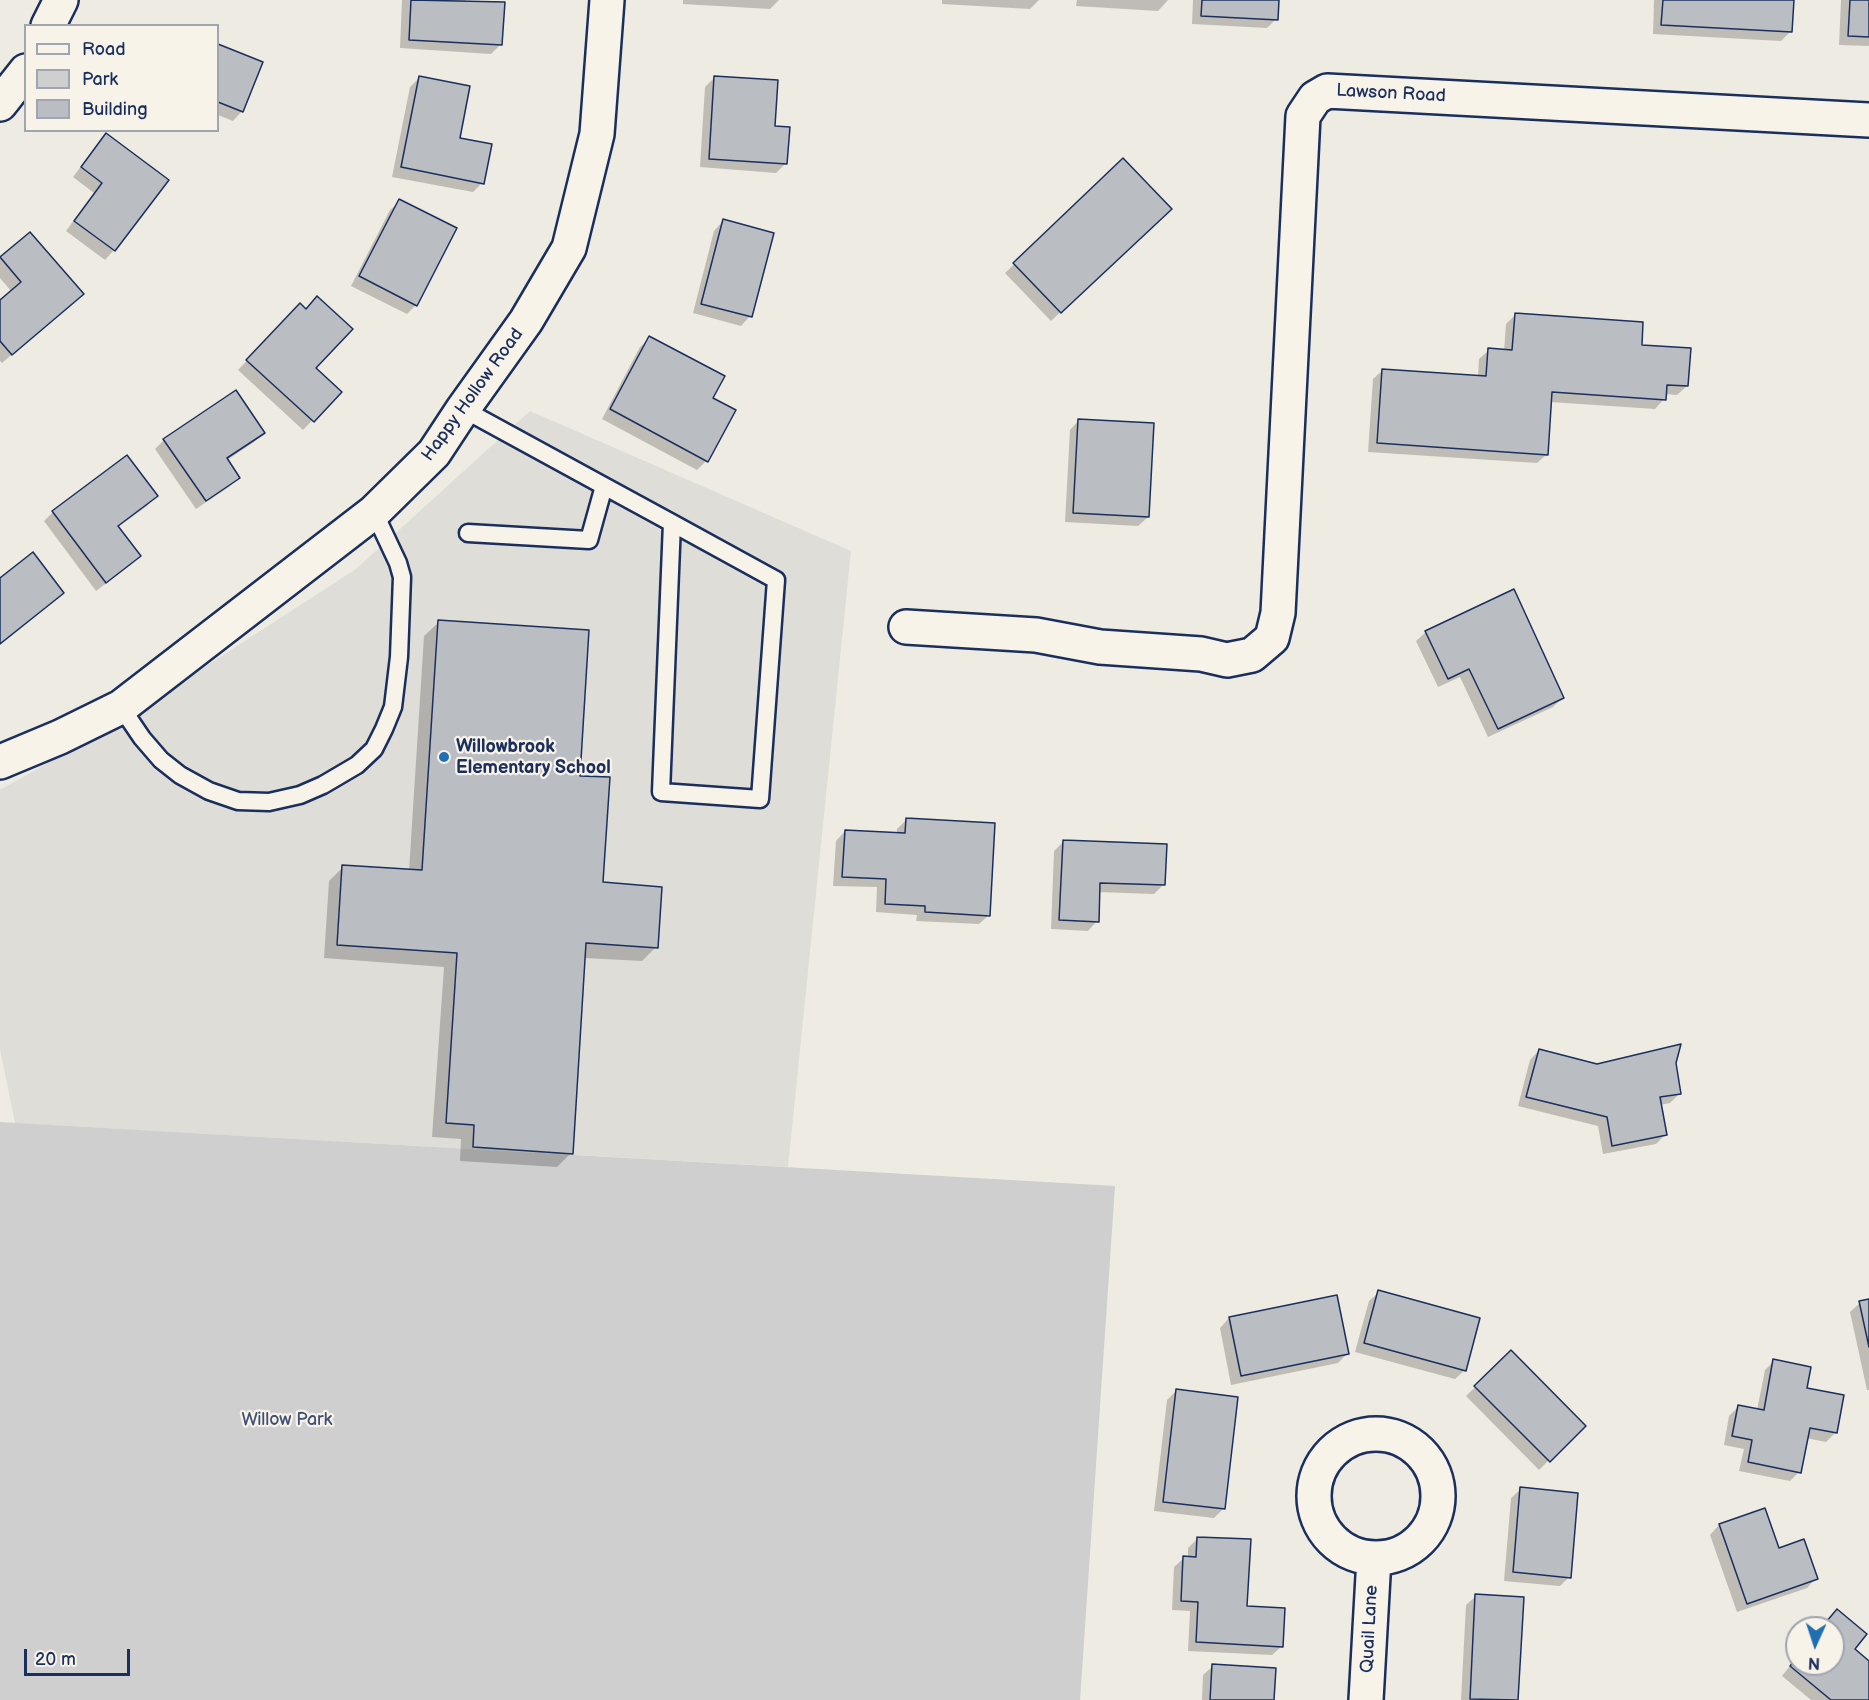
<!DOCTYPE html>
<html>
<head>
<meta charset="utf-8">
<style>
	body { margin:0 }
	#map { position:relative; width:1869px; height:1700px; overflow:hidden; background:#eeebe2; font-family:"Balsamiq Sans",sans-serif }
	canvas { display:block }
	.legend { position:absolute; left:24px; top:24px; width:195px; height:108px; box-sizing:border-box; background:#f7f3e8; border:2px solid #9fa5b1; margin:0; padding:8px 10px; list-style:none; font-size:18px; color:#1b2f5e }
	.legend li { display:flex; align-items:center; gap:12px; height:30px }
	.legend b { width:30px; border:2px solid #9fa5b1 }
	.north { position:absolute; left:1785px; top:1616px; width:60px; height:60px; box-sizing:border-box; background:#f7f3e8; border:2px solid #9fa5b1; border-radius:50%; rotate:183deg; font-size:16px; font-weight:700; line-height:24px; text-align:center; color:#1b2f5e }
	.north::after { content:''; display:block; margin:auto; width:21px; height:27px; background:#1f6fb2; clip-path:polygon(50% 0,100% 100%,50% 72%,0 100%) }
	.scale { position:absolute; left:24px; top:1649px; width:106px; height:27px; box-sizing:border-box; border:3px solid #1b2f5e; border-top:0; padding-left:8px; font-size:18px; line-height:21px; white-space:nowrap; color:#1b2f5e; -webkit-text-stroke:4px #f7f3e8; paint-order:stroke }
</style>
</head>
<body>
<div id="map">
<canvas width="1869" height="1700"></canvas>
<ul class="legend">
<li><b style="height:8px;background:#f7f3e8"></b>Road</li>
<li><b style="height:16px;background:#cfcfcf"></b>Park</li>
<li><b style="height:16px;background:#babdc2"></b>Building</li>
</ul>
<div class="north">N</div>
<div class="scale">20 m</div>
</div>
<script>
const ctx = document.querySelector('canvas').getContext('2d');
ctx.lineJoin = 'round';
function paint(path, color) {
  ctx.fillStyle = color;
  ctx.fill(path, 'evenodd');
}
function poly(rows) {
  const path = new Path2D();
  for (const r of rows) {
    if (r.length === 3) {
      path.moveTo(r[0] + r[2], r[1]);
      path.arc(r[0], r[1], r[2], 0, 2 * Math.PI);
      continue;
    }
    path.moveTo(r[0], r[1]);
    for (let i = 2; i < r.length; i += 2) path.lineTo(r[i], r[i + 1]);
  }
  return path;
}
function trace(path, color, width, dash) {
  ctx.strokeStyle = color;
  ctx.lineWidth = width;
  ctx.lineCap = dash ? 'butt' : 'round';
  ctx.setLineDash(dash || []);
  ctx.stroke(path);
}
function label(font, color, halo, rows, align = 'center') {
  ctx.font = font + ' "Balsamiq Sans",sans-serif';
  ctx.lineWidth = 4.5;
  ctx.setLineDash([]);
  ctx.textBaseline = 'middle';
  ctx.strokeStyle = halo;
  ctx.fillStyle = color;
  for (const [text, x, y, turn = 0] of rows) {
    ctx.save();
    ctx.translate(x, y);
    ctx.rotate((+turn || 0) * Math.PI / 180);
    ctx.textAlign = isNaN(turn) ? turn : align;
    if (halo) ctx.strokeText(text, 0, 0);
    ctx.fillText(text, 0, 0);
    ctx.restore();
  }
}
paint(poly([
	[530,411,851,551,788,1167,15,1123,0,1049,0,790,118,723,356,569]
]), '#deddd8');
paint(poly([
	[0,1122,1115,1186,1080,1700,0,1700]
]), '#cfcfcf');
paint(poly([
	[402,0,465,0,501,44,491,54,400,48],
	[683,0,779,0,770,9,683,4],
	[942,0,1039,0,1030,9,942,4],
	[1077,0,1168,0,1158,11,1076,6],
	[1193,0,1277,0,1276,19,1267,28,1192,24],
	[1654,0,1792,0,1790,32,1781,41,1653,34],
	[1841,0,1869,0,1869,46,1839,45],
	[218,46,261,63,242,111,233,121,218,115],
	[715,77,774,128,786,163,776,173,700,167,705,87],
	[419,78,458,139,482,183,473,192,392,177,410,87],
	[106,135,166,180,114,250,105,260,66,231,94,193,73,177,97,145],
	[1123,160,1160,218,1051,321,1005,273],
	[400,201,416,305,407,314,351,286,390,210],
	[723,221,750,316,741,326,693,313,714,231],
	[30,234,72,303,2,363,0,361,0,302,12,292,0,278,0,259],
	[291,314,314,368,340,392,303,430,238,370],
	[1515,315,1640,346,1687,386,1677,395,1665,394,1664,399,1655,409,1550,402,1547,454,1537,463,1368,452,1373,379,1383,370,1478,377,1479,359,1489,350,1504,351,1506,324],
	[650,338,711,398,706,461,697,470,602,419,640,347],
	[1079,420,1148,517,1138,526,1065,522,1070,430],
	[263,433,254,442,227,460,238,478,229,487,196,509,155,449,164,440],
	[156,496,147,506,118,527,139,556,130,565,96,591,44,521,53,512],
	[439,622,578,777,601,884,656,947,642,961,584,958,571,1153,557,1167,460,1161,461,1139,432,1137,444,967,324,958,329,881,343,867,409,871,424,636],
	[1426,632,1562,698,1553,707,1488,737,1460,677,1438,687,1416,641],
	[906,820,989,915,979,924,916,921,917,915,876,912,877,887,833,886,836,841,845,831,897,834,897,829],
	[1064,841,1163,885,1154,894,1098,892,1097,921,1088,931,1051,929,1054,851],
	[1539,1050,1597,1065,1674,1063,1680,1093,1670,1103,1659,1105,1665,1135,1656,1144,1603,1154,1598,1126,1518,1106,1530,1060],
	[1379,1292,1465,1370,1455,1379,1355,1352,1369,1301],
	[1336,1296,1347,1354,1338,1363,1231,1385,1220,1328,1229,1318],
	[1869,1301,1869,1390,1867,1390,1850,1312,1860,1303],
	[1511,1352,1583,1426,1539,1470,1466,1396],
	[1774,1361,1805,1389,1836,1432,1826,1442,1806,1438,1799,1472,1790,1481,1739,1471,1744,1449,1724,1445,1729,1416,1739,1406,1757,1410,1765,1370],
	[1176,1391,1223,1509,1214,1518,1154,1511,1167,1400],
	[1521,1489,1569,1577,1560,1586,1504,1581,1511,1498],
	[1764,1510,1778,1550,1816,1578,1807,1588,1737,1612,1710,1535,1719,1525],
	[1198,1538,1246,1607,1282,1646,1272,1655,1188,1651,1190,1611,1172,1610,1174,1567,1184,1558,1188,1558,1188,1548],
	[1476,1596,1522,1598,1517,1700,1461,1700,1466,1605],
	[1837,1611,1852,1649,1869,1663,1869,1700,1811,1700,1782,1676,1797,1657,1797,1664,1833,1664,1833,1628,1821,1628],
	[1213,1666,1273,1700,1202,1700,1203,1675]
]), '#0003');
const building = poly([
	[411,0,505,2,502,45,409,40,411,0],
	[1202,0,1279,0,1278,20,1201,16,1202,0],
	[1663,0,1794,0,1792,32,1661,25,1663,0],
	[1850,0,1869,0,1869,37,1848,36,1850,0],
	[218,44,263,62,243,112,218,102,218,44],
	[419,76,470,86,460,138,492,144,484,184,401,167,419,76],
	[714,76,778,80,775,126,790,127,787,164,709,159,714,76],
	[106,133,169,180,115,251,74,221,102,183,81,167,106,133],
	[1123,158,1172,209,1061,313,1013,263,1123,158],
	[399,199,457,228,417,306,359,276,399,199],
	[723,219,774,233,752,317,701,304,723,219],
	[30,232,84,294,12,355,0,341,0,300,21,282,0,257,30,232],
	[317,296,353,329,316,368,342,392,314,422,246,360,300,303,306,309,317,296],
	[1515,313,1643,322,1642,345,1691,348,1688,386,1667,385,1666,400,1552,392,1548,455,1377,443,1382,369,1486,376,1488,348,1512,350,1515,313],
	[649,336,725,376,713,398,736,410,708,462,610,409,649,336],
	[236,390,265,433,227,458,240,478,206,501,163,439,236,390],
	[1078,419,1154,423,1149,517,1073,513,1078,419],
	[127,455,158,496,118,526,141,556,106,583,52,511,127,455],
	[33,552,64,593,0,644,0,578,33,552],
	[1514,589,1564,698,1498,729,1469,669,1448,679,1425,631,1514,589],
	[438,620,589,630,580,776,610,777,603,882,662,887,658,948,586,943,573,1154,473,1147,474,1125,446,1123,457,953,337,945,342,865,422,870,438,620],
	[906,818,995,823,990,916,925,912,925,906,885,904,886,879,842,877,845,830,905,833,906,818],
	[1063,840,1167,844,1165,885,1100,883,1099,922,1059,920,1063,840],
	[1681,1044,1676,1063,1681,1094,1660,1097,1667,1135,1612,1146,1607,1117,1526,1097,1539,1049,1597,1064,1681,1044],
	[1378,1290,1480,1318,1466,1371,1364,1343,1378,1290],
	[1337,1295,1349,1354,1241,1376,1229,1317,1337,1295],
	[1869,1299,1869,1347,1859,1301,1869,1299],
	[1511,1350,1586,1426,1550,1462,1474,1386,1511,1350],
	[1773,1359,1811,1367,1807,1388,1844,1395,1837,1433,1810,1428,1801,1473,1748,1462,1752,1440,1732,1436,1738,1405,1764,1410,1773,1359],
	[1176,1389,1238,1397,1225,1509,1163,1502,1176,1389],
	[1520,1487,1578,1493,1571,1578,1513,1572,1520,1487],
	[1765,1508,1779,1548,1804,1539,1818,1579,1747,1604,1719,1524,1765,1508],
	[1197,1537,1251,1539,1247,1606,1285,1608,1283,1647,1196,1642,1198,1602,1181,1601,1183,1556,1196,1557,1197,1537],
	[1475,1594,1524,1597,1518,1700,1470,1699,1475,1594],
	[1837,1609,1867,1634,1855,1649,1869,1661,1869,1700,1831,1700,1790,1666,1797,1657,1797,1664,1833,1664,1833,1628,1821,1628,1837,1609],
	[1212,1664,1276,1668,1274,1700,1210,1700,1212,1664]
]);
paint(building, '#babdc2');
trace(building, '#1b2f5e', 1.5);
const lane = poly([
	[463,409,604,486,672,523,776,580,760,799,661,792,672,523],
	[468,533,589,540,604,486],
	[121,707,142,738,161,760,180,775,209,791,238,801,269,802,300,795,323,785,357,765,374,749,384,729,393,707,399,657,402,577,398,563,374,512]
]);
const street = poly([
	[48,26,61,0],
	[0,104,26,71],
	[906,627,1036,635,1100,647,1201,654,1227,660,1252,655,1272,638,1278,613,1303,116,1315,98,1327,91,1869,120],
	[0,762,60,737,121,707,374,512,434,453,463,409,526,321,569,248,597,134,607,0],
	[1376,1496,62],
	[1366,1700,1374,1558]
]);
trace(lane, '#1b2f5e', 21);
trace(street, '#1b2f5e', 38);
trace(lane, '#f7f3e8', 16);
trace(street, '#f7f3e8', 33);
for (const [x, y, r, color] of [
	[444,757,6,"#1f6fb2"]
]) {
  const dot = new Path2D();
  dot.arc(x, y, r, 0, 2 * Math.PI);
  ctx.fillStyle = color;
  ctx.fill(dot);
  trace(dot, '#f7f3e8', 2);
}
label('18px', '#1b2f5e', '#f7f3e8', [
	["Lawson Road",1391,94,3],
	["Happy Hollow Road",473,395,-54],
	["Quail Lane",1370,1629,-87]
]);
label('bold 18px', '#1b2f5e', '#f7f3e8', [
	["Willowbrook",456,747],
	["Elementary School",456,768]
], 'left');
label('18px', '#3f4f75', '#f7f3e8', [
	["Willow Park",287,1420]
]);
</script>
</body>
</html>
